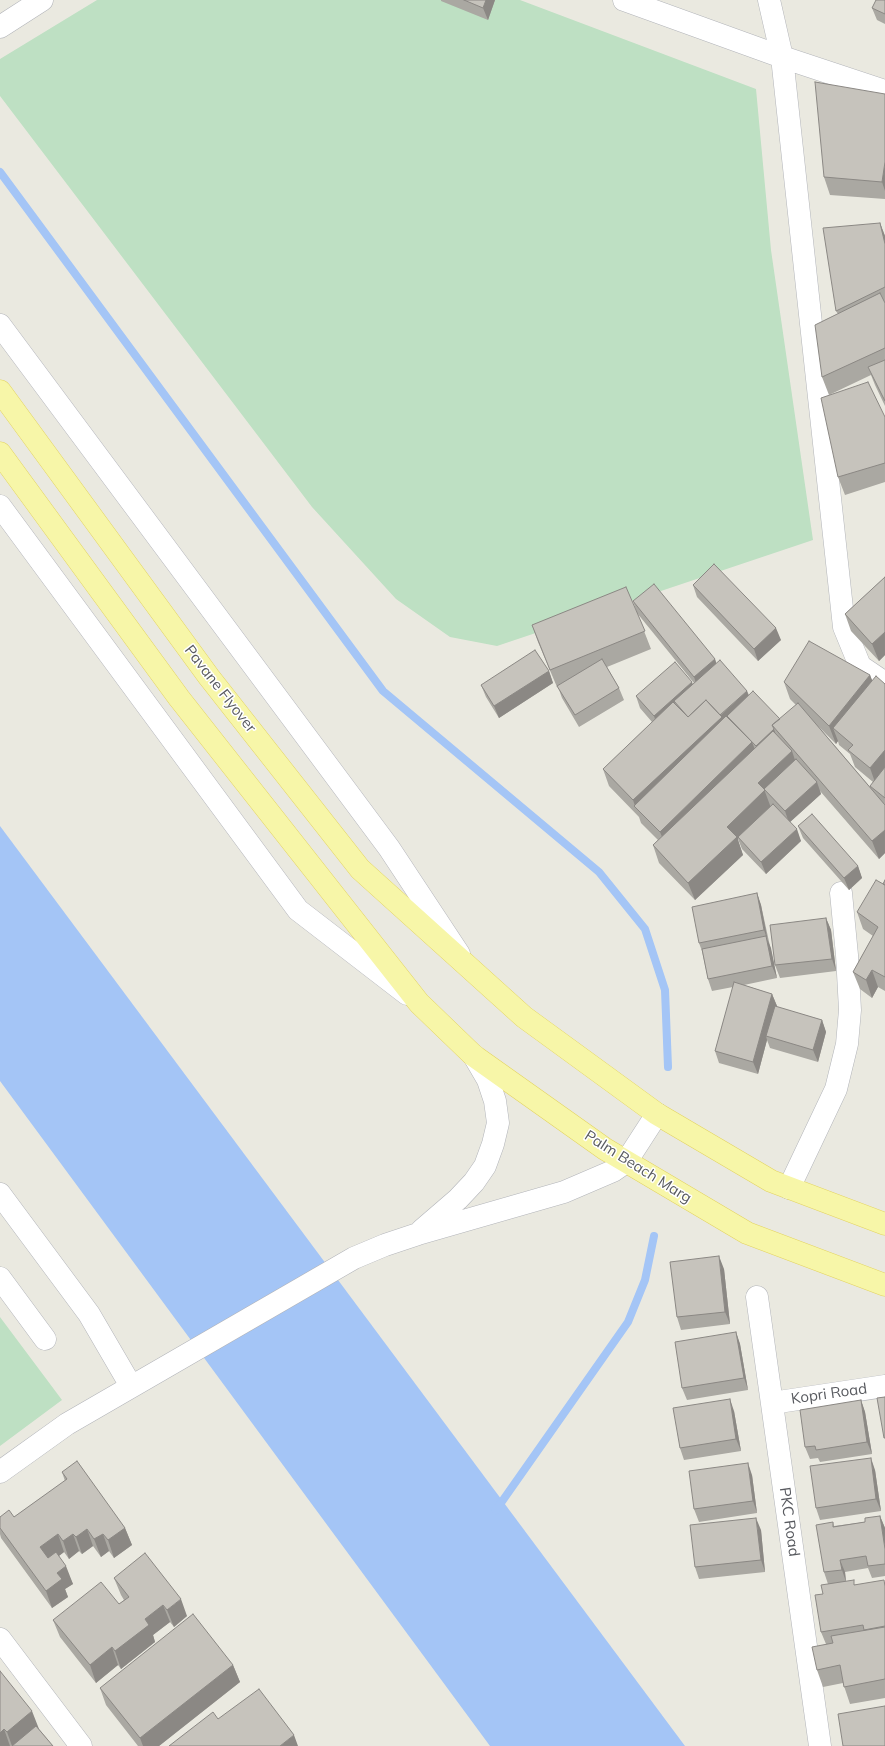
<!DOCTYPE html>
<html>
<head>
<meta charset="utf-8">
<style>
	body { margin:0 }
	canvas { display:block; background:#eae9e0 }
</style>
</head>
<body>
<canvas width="885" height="1746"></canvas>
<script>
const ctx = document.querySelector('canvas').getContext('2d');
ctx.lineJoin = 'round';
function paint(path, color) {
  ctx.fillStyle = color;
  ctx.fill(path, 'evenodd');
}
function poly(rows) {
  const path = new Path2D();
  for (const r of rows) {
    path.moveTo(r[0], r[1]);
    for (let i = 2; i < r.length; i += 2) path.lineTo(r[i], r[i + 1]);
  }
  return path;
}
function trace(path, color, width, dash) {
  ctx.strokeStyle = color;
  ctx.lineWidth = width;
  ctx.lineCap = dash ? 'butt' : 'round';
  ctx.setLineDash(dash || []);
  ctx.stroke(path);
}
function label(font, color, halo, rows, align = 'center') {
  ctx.font = font + ' Mulish,sans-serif';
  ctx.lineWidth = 3;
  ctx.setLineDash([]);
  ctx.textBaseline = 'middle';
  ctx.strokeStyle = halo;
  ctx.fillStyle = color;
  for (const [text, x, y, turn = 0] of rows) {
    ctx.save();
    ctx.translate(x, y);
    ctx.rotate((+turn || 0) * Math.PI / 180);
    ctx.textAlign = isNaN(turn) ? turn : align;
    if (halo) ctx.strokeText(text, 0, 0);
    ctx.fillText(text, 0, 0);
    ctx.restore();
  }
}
paint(poly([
	[97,0,520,0,756,89,771,250,813,540,497,646,450,637,396,599,312,507,0,96,0,59],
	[0,1317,62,1400,0,1446]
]), '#bee0c3');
paint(poly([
	[0,826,685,1746,490,1746,0,1081]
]), '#a4c5f6');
trace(poly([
	[0,172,383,691,599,872,645,929,665,990,668,1067],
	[496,1510,628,1322,645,1280,654,1236]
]), '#a4c5f6', 8);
const minor = poly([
	[624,0,782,57,885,91],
	[769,0,782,57,844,627,860,666,885,683],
	[0,27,42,0],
	[789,1188,836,1089,847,1044,850,1010,847,955,841,893],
	[0,1194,89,1314,131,1386],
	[422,1230,458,1199,474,1182,485,1166,493,1144,498,1123,495,1101,488,1080,474,1056],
	[0,1278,45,1339],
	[757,1297,820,1746],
	[772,1403,885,1386],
	[0,1472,67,1424,354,1258,385,1245,418,1234,564,1192,613,1171,626,1162,657,1114],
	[0,1639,81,1746]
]);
const secondary = poly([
	[0,325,389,848,459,954],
	[0,506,298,910,407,994]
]);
const primary = poly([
	[0,391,209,677,360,869,524,1017,657,1114,771,1181,885,1224],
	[0,453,179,698,419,1003,474,1056,605,1149,747,1233,885,1285]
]);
trace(minor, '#b2b4b9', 23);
trace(secondary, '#b4b5bb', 23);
trace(primary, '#e3d360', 23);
trace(minor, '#fff', 22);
trace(secondary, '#fff', 22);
trace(primary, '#f7f6a8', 22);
paint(poly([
	[441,0,495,0,488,20,441,1],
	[885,0,885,24,877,20,872,8],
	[885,94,885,199,830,195,824,177],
	[880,223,885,236,885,406,875,385,871,375,829,395,822,377,838,314,836,311],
	[885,417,885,482,845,495,838,477],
	[885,577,885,655,879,661,851,631,845,614],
	[693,585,781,640,758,661,697,597],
	[633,601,715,659,716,663,747,691,749,695,780,719,796,705,790,699,784,682,870,675,872,681,885,684,885,853,879,859,820,791,821,794,790,822,801,841,766,874,742,849,738,839,738,840,743,855,695,900,659,863,653,845,658,840,641,823,639,817,609,786,603,769,652,722,640,708,636,696,693,684,694,683,637,613,651,649,607,667,619,688,624,700,579,727,562,698,558,687,557,687,538,642,532,625,637,613],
	[818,726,836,744,838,741,839,745,850,754,855,767,873,782,870,787],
	[549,671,553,683,499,718,486,697,481,685],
	[798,826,858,866,862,878,849,890,803,838],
	[885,880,885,991,878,987,872,998,860,989,853,972,873,936,863,929,857,912,883,884],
	[757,893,761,905,777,978,744,985,772,994,777,1006,777,1007,822,1020,826,1032,818,1062,770,1048,767,1040,758,1074,719,1063,715,1051,733,987,712,991,708,979,702,951,699,943],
	[826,918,831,930,836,971,780,978,775,965],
	[724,1269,730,1324,681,1330,677,1317],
	[736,1332,740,1344,748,1390,687,1400,682,1388],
	[861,1400,865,1412,872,1454,820,1462,818,1458,810,1459,805,1447],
	[734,1411,741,1451,684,1460,680,1448],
	[875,1470,881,1511,820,1520,816,1508],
	[62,1472,125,1528,132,1545,114,1558,109,1551,101,1557,93,1546,82,1554,79,1551,69,1559,64,1552,59,1556,73,1584,65,1589,68,1597,52,1608,1,1538,0,1534,0,1517,14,1517,65,1481],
	[752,1475,757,1513,699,1522,694,1509],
	[880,1516,885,1528,885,1576,872,1578,868,1568,845,1572,846,1581,855,1585,885,1583,885,1698,850,1704,843,1683,823,1687,817,1670,826,1644,821,1632,823,1594,828,1584,824,1572,833,1522,834,1526,865,1522],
	[761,1530,765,1572,699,1579,695,1567],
	[114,1578,187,1616,174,1627,170,1622,153,1635,155,1642,121,1669,118,1665,96,1683,60,1637,53,1620,119,1604,124,1600,121,1595],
	[233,1665,240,1682,159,1746,138,1746,106,1705,100,1688],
	[0,1671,39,1729,53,1746,0,1746]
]), '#aaa8a2');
paint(poly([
	[486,0,495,0,488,20,483,8],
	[885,162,885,191,882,182],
	[880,223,885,236,885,244],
	[776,628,781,640,758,661,754,649],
	[885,632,885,655,879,661,872,644],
	[715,659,719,672,698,689,694,677],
	[549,671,553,683,499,718,494,706],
	[870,675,877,692,833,728,838,741,836,744,829,726],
	[692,682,697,694,674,701,678,711,658,729,654,716],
	[747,691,751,703,635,806,633,800,720,716],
	[774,729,778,741,761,758,756,746],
	[752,742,759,760,667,849,660,832],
	[885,750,885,775,876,785,870,768],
	[792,751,798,769,764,789,771,808,738,837,738,840,743,855,695,900,688,883,727,827,758,783],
	[817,782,821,794,789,823,785,811],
	[797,829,801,841,766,874,761,862],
	[885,830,885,853,879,859,872,841],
	[858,866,862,878,849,890,844,878],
	[757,893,761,905,768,942,764,930],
	[826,918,831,930,836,971,832,959],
	[766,936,771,948,777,978,772,966],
	[872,970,878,987,872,998,866,980],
	[772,994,777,1006,768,1037,766,1036,767,1040,758,1074,753,1062],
	[822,1020,826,1032,818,1062,813,1050],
	[719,1256,724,1269,730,1324,725,1312],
	[736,1332,740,1344,748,1390,744,1378],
	[730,1399,734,1411,741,1451,736,1439],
	[861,1400,865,1412,872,1454,867,1442],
	[871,1458,875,1470,881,1511,876,1499],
	[748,1463,752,1475,757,1513,753,1501],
	[880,1516,885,1528,885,1549],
	[756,1518,761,1530,765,1572,761,1560],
	[125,1528,132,1545,114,1558,108,1540],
	[87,1529,93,1546,82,1554,76,1537],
	[58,1534,64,1552,47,1565,40,1547],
	[73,1534,79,1551,69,1559,63,1541],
	[103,1534,109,1551,101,1557,94,1539],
	[840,1560,845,1572,846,1582,842,1570],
	[66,1566,73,1584,65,1589,68,1597,52,1608,46,1591,57,1573],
	[181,1599,187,1616,174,1627,167,1610],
	[163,1605,170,1622,153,1635,155,1642,121,1669,115,1651,145,1619],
	[112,1647,118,1665,96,1683,90,1665],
	[233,1665,240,1682,159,1746,143,1746,140,1738],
	[32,1711,39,1729,17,1746,12,1746,7,1732],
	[4,1729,10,1746,0,1746,0,1733],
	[294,1735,298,1746,280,1746]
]), '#8b8884');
const building = poly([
	[464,0,486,0,483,8,464,0],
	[876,0,885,0,885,14,872,8,876,0],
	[815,82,885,94,885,162,882,182,824,177,815,82],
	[880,223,885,244,885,287,836,311,823,228,880,223],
	[880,293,885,303,885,348,822,377,815,325,880,293],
	[885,360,885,401,868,367,885,360],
	[868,382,885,417,885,463,838,477,821,398,868,382],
	[714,564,776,628,754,649,693,585,714,564],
	[885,577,885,632,872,644,845,614,885,577],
	[654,584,715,659,694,677,633,601,654,584],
	[626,587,645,631,550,670,532,625,626,587],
	[809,641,870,675,829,726,784,682,809,641],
	[535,650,549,671,494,706,481,685,535,650],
	[602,659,619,688,575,715,557,686,602,659],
	[720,660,747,691,720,715,706,700,688,717,674,701,720,660],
	[675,662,692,682,654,716,636,696,675,662],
	[876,676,885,684,885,750,870,768,848,750,853,745,833,728,876,676],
	[753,691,780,719,772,725,774,729,756,746,727,716,753,691],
	[706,700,722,717,633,800,603,769,673,702,688,717,706,700],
	[798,703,885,805,885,830,872,841,772,725,798,703],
	[726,716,752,742,660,832,634,806,726,716],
	[773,731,792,751,758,783,765,790,727,827,737,837,688,883,653,845,773,731],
	[796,759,817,782,785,811,764,789,796,759],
	[885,767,885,798,870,786,885,767],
	[773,804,797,829,761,862,738,837,773,804],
	[812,814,858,866,844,878,798,826,812,814],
	[876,880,885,885,885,977,872,970,866,980,853,972,878,927,857,912,876,880],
	[885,880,885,885,883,884,885,880],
	[757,893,764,930,699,943,692,907,757,893],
	[826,918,832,959,775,965,770,925,826,918],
	[766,936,772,966,708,979,702,949,766,936],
	[734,982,772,994,753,1062,715,1051,734,982],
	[775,1006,822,1020,813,1050,766,1036,775,1006],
	[719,1256,725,1312,677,1317,670,1262,719,1256],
	[736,1332,744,1378,682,1388,675,1342,736,1332],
	[885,1397,885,1438,884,1438,877,1398,885,1397],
	[730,1399,736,1439,680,1448,673,1408,730,1399],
	[861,1400,867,1442,816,1450,815,1446,805,1447,800,1410,861,1400],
	[871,1458,876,1499,816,1508,810,1466,871,1458],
	[77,1461,125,1528,108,1540,103,1534,94,1539,87,1529,76,1537,73,1534,63,1541,58,1534,40,1547,48,1558,56,1552,66,1566,57,1573,62,1579,46,1591,0,1528,0,1517,9,1510,14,1517,67,1479,62,1472,77,1461],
	[748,1463,753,1501,694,1509,689,1471,748,1463],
	[880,1516,885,1549,885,1564,868,1566,866,1556,840,1560,842,1570,824,1572,816,1525,833,1522,833,1527,865,1522,865,1518,880,1516],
	[756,1518,761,1560,695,1567,690,1525,756,1518],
	[145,1553,181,1599,167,1610,163,1605,145,1619,149,1625,115,1651,112,1647,90,1665,53,1620,101,1582,119,1604,129,1597,114,1578,145,1553],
	[854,1580,854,1585,884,1580,885,1586,885,1626,864,1630,863,1625,821,1632,815,1595,823,1594,821,1585,854,1580],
	[193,1614,233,1665,140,1738,100,1688,193,1614],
	[885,1627,885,1679,844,1687,840,1665,817,1670,812,1647,833,1643,831,1636,885,1627],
	[0,1671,32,1711,7,1732,4,1729,0,1733,0,1671],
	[259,1689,294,1735,280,1746,169,1746,213,1712,218,1719,259,1689],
	[885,1706,885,1746,843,1746,838,1714,885,1706],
	[36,1726,53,1746,12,1746,36,1726]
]);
paint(building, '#c6c3bc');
trace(building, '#8b8884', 1);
label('15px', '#585a5f', '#fff', [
	["Pavane Flyover",220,689,52],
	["Palm Beach Marg",638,1167,32],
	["Kopri Road",829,1394,-8],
	["PKC Road",789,1522,82]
]);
</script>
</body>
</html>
